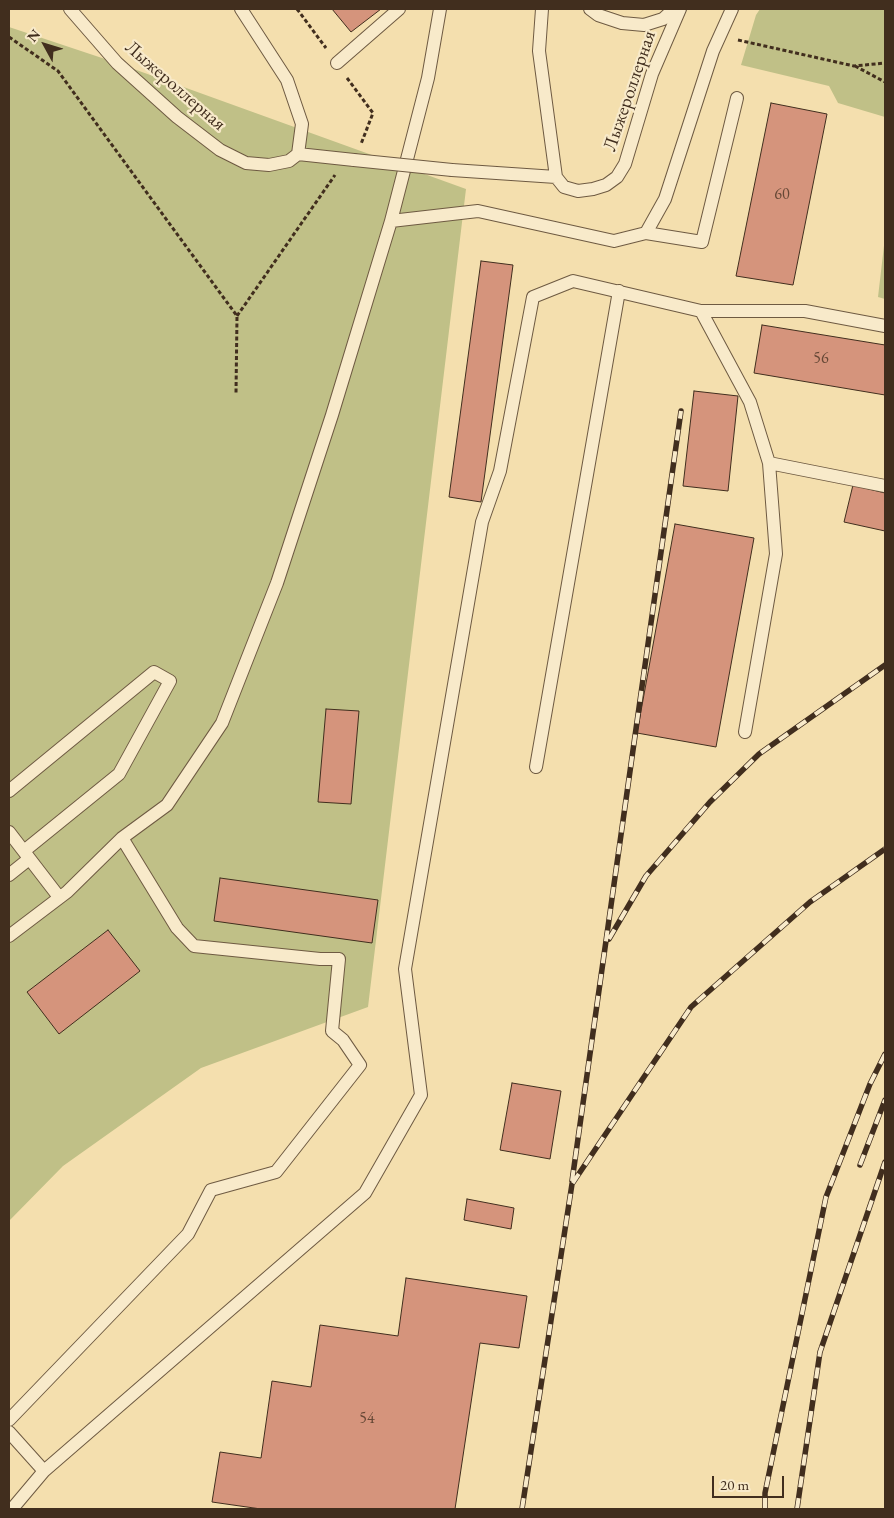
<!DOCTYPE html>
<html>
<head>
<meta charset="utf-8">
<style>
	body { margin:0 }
	#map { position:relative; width:894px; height:1518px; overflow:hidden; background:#f4dfae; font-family:"EB Garamond",serif }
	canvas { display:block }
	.frame { position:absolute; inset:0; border:10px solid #412e1e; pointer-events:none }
	.north { position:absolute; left:20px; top:20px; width:50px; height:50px; -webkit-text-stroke:4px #f8eaca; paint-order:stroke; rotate:309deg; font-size:14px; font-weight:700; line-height:20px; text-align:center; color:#412e1e }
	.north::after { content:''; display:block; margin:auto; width:18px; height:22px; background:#412e1e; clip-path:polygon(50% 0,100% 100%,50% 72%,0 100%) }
	.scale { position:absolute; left:712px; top:1476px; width:72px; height:22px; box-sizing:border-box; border:2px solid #412e1e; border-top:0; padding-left:6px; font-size:15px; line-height:18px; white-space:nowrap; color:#412e1e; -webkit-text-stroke:4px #f8eaca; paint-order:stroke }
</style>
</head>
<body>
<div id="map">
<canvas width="894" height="1518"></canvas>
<div class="frame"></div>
<div class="north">N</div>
<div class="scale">20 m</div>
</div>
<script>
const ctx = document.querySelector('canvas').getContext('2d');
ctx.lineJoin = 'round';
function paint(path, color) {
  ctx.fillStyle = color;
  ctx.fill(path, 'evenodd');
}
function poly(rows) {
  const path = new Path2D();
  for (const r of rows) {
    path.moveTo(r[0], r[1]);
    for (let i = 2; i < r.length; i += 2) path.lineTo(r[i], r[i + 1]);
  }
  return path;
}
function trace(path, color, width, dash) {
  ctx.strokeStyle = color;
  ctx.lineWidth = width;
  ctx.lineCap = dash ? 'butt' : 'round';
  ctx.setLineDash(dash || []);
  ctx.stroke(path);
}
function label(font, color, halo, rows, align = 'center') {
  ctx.font = font + ' "EB Garamond",serif';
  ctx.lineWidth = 4.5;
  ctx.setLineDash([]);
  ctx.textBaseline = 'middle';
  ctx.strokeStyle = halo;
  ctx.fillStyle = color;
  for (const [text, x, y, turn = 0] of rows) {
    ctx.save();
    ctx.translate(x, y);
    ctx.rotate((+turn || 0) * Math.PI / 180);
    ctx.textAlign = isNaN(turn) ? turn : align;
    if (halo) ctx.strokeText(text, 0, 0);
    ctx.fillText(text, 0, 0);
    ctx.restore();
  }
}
paint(poly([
	[760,9,885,9,885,117,838,103,829,86,741,65,756,15],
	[9,27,117,63,466,189,368,1007,201,1068,63,1166,9,1221],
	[885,237,885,299,878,297]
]), '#c0c087');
const building = poly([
	[332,9,381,9,351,32,332,9],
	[771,103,827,114,793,285,736,276,771,103],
	[481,261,513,265,481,502,449,497,481,261],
	[762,325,885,345,885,395,754,373,762,325],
	[694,391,738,396,728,491,683,486,694,391],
	[853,485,885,493,885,531,844,522,853,485],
	[675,524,754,538,716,747,637,733,675,524],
	[326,709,359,711,351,804,318,802,326,709],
	[220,878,378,900,372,943,214,921,220,878],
	[108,930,140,971,59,1034,27,992,108,930],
	[512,1083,561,1091,550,1159,500,1150,512,1083],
	[467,1199,514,1208,511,1229,464,1220,467,1199],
	[406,1278,527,1296,519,1348,480,1343,455,1509,261,1509,212,1502,220,1452,261,1458,272,1381,311,1387,320,1325,398,1336,406,1278]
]);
paint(building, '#d5947c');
trace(building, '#412e1e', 1);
const service = poly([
	[70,9,117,63,177,117,220,150,246,163,269,165,289,161,298,154,302,124,287,80,241,9],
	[542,9,539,51,556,177,564,187,578,191,593,189,606,185,617,177,625,164,652,74,680,9],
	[590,9,598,15,622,23,644,25,663,19,674,9],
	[337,63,399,9],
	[298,154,354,160],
	[452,170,556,177],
	[391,221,478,211,614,241,646,233,665,199,713,51,732,9],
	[646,233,702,242,737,98],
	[701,311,805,311,885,326],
	[769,463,885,486],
	[536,767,619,291],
	[9,791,154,672,170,681,119,774,24,851],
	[9,832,59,897],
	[9,875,29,859],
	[9,936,67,892,122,838,167,805,222,723,277,583,332,415,391,221,428,78,440,9],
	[9,1420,188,1234,211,1190,276,1172,360,1065,343,1040,332,1031,339,959,320,959,194,946,177,928,122,838],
	[9,1432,44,1471],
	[12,1509,44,1471,365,1193,421,1095,405,969,482,522,500,471,533,297,573,281,701,311,750,402,769,463,776,554,745,732]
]);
trace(service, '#6e5a42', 14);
trace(poly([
	[297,9,326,48],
	[9,37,58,71,237,316,236,393],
	[738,40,854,66,885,63],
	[855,66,885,82],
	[347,78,373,113,361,144],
	[237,316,335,175]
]), '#412e1e', 3, [4, 2.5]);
trace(service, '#f8eaca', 12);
const rail = poly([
	[609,939,646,876,710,802,759,754,885,665],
	[860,1165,885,1100],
	[572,1181,681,411],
	[522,1509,572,1184,691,1007,810,902,885,849],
	[765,1509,765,1493,826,1197,870,1084,885,1054],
	[797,1509,820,1352,885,1162]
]);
trace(rail, '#412e1e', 5.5);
trace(rail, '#f8eaca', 4, [11]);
const serviceBridge = poly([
	[354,160,452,170]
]);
trace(serviceBridge, '#6e5a42', 14, []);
trace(serviceBridge, '#f8eaca', 12);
label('16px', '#664836', null, [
	["60",782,195],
	["56",821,359],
	["54",367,1419]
]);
label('19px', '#412e1e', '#f8eaca', [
	["Лыжероллерная",175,86,41],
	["Лыжероллерная",630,91,-71]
]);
</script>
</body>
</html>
